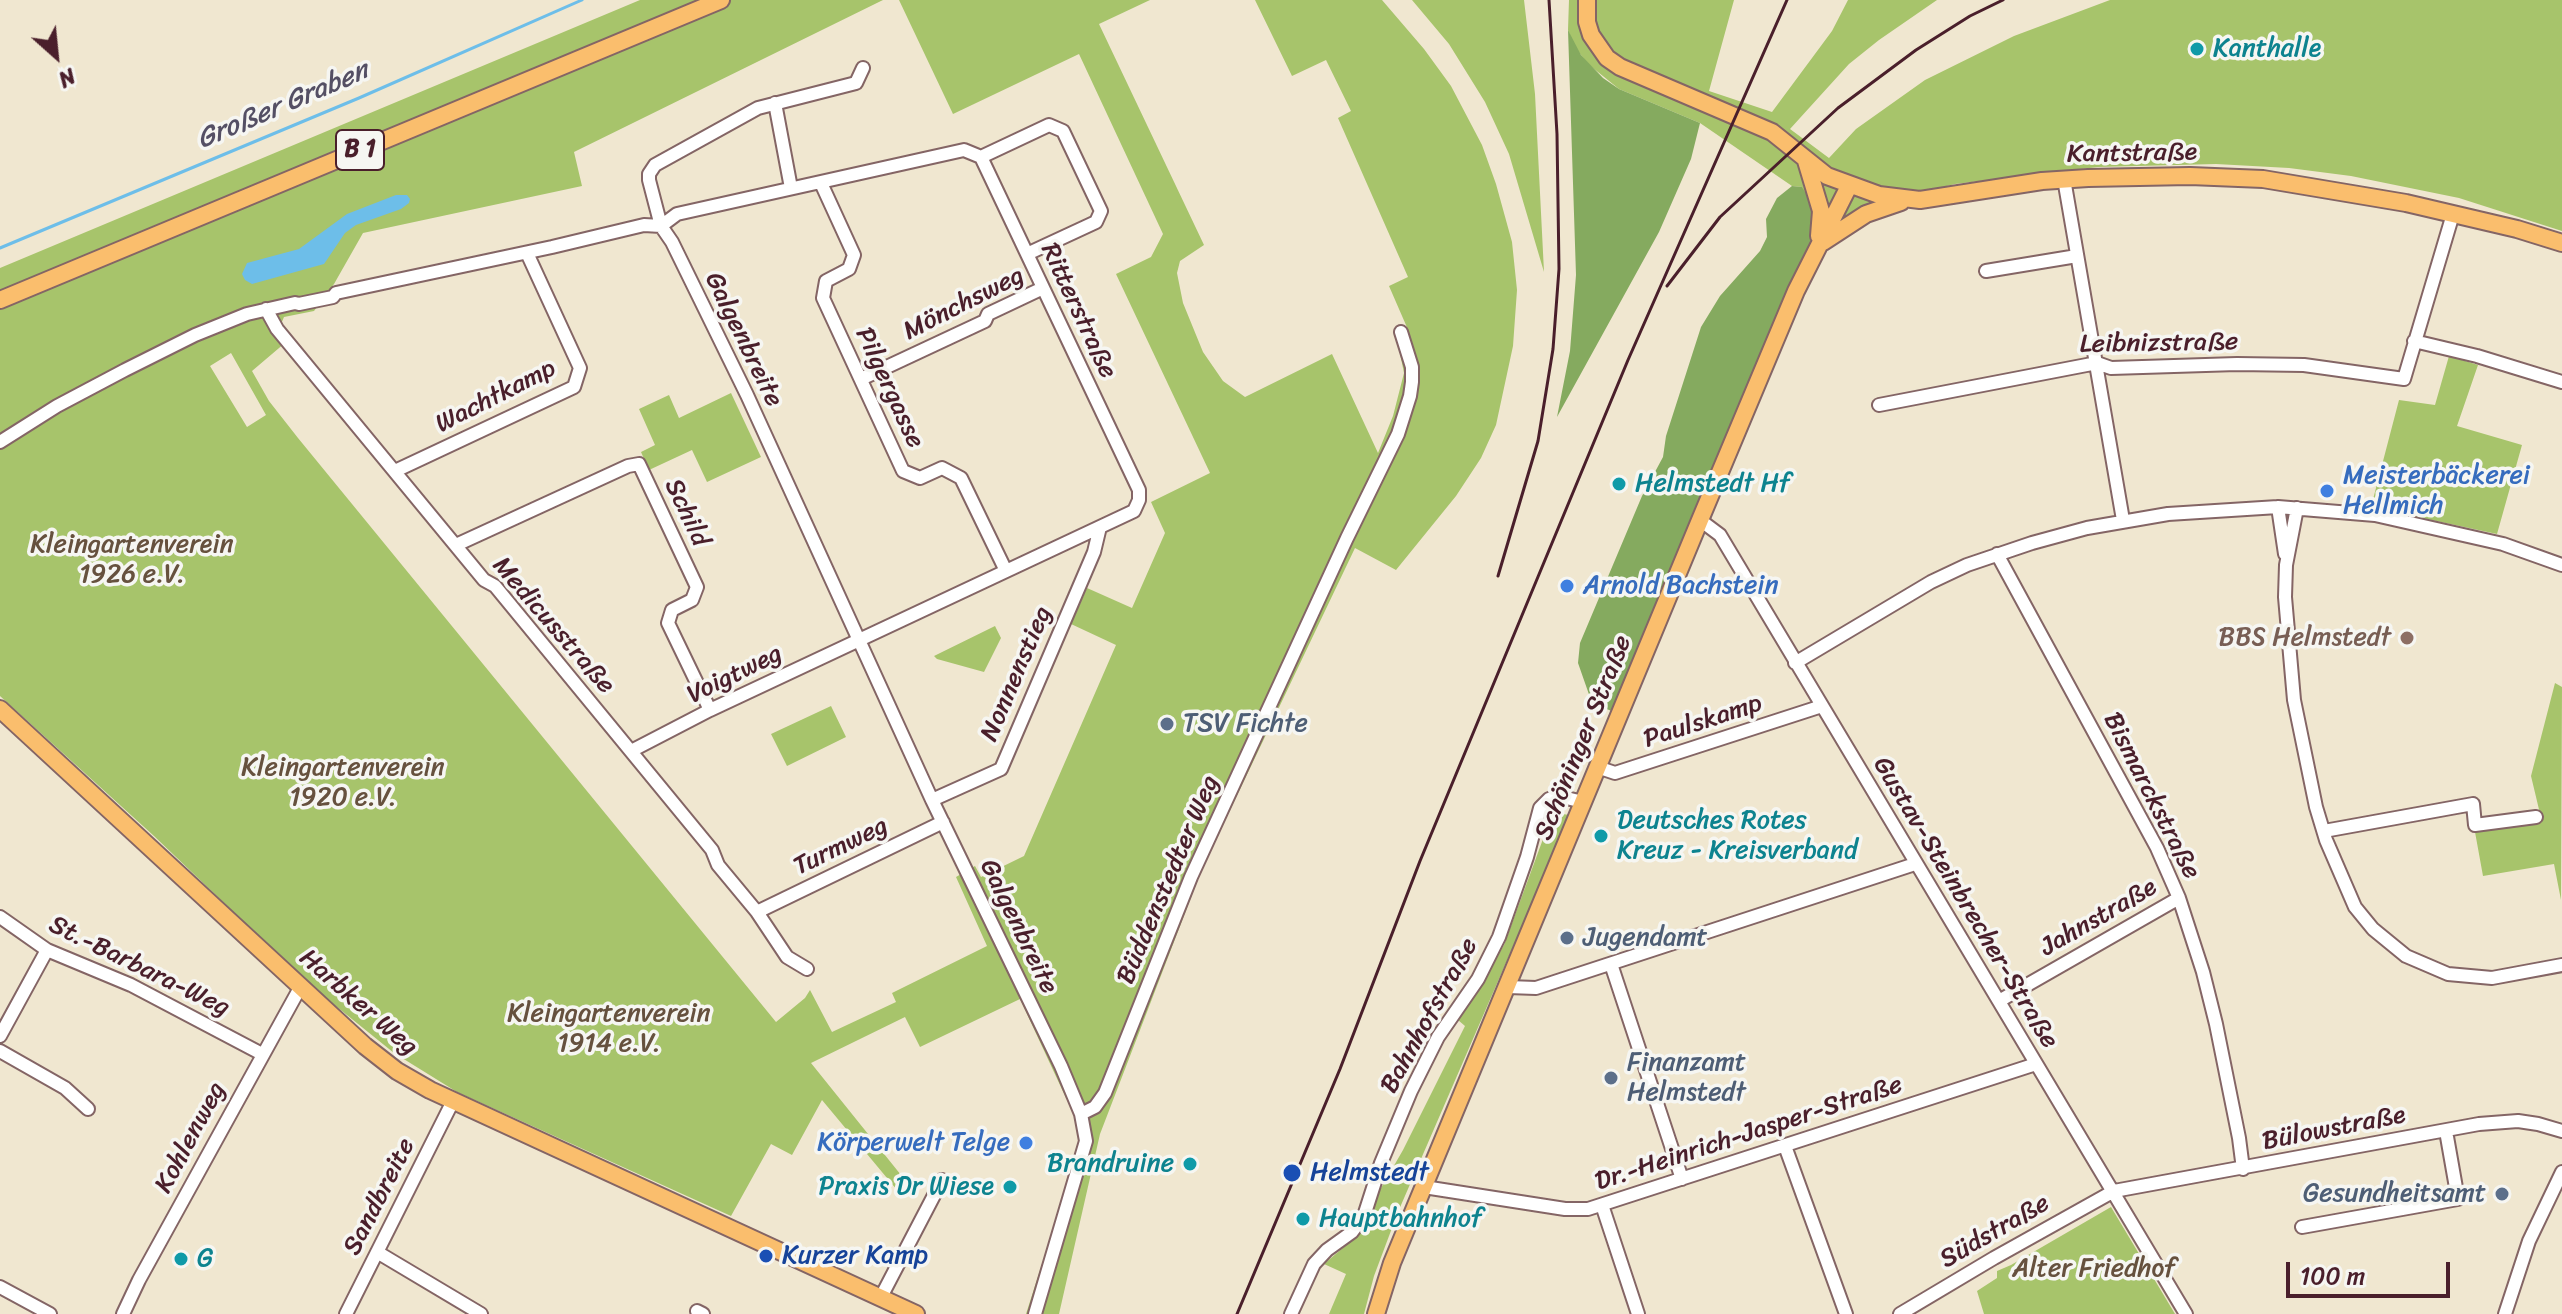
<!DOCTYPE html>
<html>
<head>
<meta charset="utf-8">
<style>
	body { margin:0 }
	#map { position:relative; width:2562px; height:1314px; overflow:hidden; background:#f0e7d0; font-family:Sriracha,sans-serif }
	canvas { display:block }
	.north { position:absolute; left:16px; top:16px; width:80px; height:80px; -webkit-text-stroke:6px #f6f6f2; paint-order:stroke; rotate:153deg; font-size:22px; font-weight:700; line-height:32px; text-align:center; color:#4a1f2b }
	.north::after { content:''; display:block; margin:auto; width:28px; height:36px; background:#4a1f2b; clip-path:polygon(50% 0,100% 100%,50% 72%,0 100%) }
	.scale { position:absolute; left:2286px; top:1262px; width:164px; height:36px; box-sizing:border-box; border:4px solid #4a1f2b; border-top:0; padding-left:10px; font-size:24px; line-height:28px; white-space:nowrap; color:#4a1f2b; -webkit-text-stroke:6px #f6f6f2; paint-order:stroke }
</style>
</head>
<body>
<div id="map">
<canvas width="2562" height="1314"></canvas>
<div class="north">N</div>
<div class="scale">100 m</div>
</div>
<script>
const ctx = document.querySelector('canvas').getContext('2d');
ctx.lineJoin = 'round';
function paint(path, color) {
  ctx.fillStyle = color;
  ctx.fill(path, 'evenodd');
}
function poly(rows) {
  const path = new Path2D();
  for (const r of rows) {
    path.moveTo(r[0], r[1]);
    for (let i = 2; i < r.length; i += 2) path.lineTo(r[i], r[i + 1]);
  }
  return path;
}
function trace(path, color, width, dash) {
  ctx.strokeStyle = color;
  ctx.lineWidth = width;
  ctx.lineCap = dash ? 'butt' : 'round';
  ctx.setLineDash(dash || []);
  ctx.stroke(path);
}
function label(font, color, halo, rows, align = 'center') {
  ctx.font = font + ' Sriracha,sans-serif';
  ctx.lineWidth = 7;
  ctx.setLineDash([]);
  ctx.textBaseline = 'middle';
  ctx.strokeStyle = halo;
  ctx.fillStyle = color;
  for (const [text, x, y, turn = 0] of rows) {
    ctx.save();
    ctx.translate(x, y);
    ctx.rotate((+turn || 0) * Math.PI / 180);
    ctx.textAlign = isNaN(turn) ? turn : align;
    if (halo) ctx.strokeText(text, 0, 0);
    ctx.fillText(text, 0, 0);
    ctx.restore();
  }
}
paint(poly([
	[640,0,883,0,574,152,582,186,363,233,334,284,314,311,284,317,281,324,292,337,252,371,269,401,298,438,776,1022,805,998,810,990,832,1032,896,1002,892,993,987,946,956,877,975,866,981,877,1024,856,1116,645,1071,624,1087,588,1132,608,1165,533,1151,502,1210,473,1116,274,1151,257,1163,234,1079,54,953,114,899,0,1150,0,1099,24,1204,245,1180,261,1177,273,1183,303,1203,352,1223,381,1245,397,1332,354,1378,453,1393,416,1404,373,1397,339,1409,332,1389,286,1408,277,1338,118,1351,111,1326,60,1292,76,1255,0,1382,0,1424,49,1451,86,1482,145,1496,184,1512,242,1517,290,1513,346,1496,425,1481,458,1456,496,1396,570,1355,548,1202,869,1100,1134,1059,1314,1026,1314,1091,1110,1066,1098,1020,999,920,1047,905,1017,811,1063,905,1180,897,1190,822,1100,792,1155,771,1144,731,1216,457,1092,394,1053,311,986,154,836,0,696,0,268],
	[231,353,266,415,247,427,210,366],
	[1412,0,1524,0,1535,94,1544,272,1509,154,1485,102,1449,44],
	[1569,0,1734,0,1709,91,1772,112,1832,31,1848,0,1937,0,1879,40,1849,64,1790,129,1829,158,1856,129,1925,80,2014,36,2110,0,2562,0,2562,231,2459,198,2351,176,2289,168,2216,164,2098,167,1955,184,1867,206,1813,237,1802,187,1792,186,1700,123,1619,89,1588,64,1574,46,1568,30],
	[2449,356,2478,365,2457,426,2522,445,2497,534,2371,507,2399,400,2435,405],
	[731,393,761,457,707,482,692,450,649,470,641,452,655,445,639,409,669,395,679,418],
	[995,626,1001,638,984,672,937,659,934,656],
	[2555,683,2562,687,2561,900,2554,864,2483,876,2475,832,2542,822,2531,776],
	[831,706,846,737,787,766,771,734],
	[1562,814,1570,815,1398,1212,1374,1276,1364,1314,1329,1314,1346,1274,1324,1264,1351,1241,1366,1221,1373,1202,1403,1150,1465,1026,1458,1020,1504,945,1550,820],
	[2111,1207,2175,1314,1984,1314,1977,1291,1997,1278,1997,1271,2011,1265]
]), '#a7c46b');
paint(poly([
	[1568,30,1581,55,1603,78,1619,89,1700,123,1691,159,1659,232,1557,417,1570,351,1576,275],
	[1792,186,1802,187,1815,209,1813,237,1614,712,1592,703,1578,663,1580,643,1642,496,1663,457,1666,436,1701,327,1720,296,1760,251,1767,237,1766,219,1777,198]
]), '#85aa5f');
paint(poly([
	[396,195,407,195,410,199,409,203,401,209,356,225,345,233,324,264,252,284,245,280,242,274,247,263,299,249,347,214]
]), '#6dbee9');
trace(poly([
	[0,248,359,98,582,0]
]), '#6dbee9', 3);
const minor = poly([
	[775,103,791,188],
	[981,157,1049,125,1063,131,1101,211,1096,222,1027,254],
	[2064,179,2123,520],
	[821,183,854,255,849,269,826,281,823,298,903,471,920,478,942,468,961,478,1006,571],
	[1986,271,2077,256],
	[266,309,277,329,484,580,495,586,712,850,718,865,757,912,787,957,807,969],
	[2414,341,2477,356,2562,382],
	[861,379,985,321,988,314,1043,288],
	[1879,405,2097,363,2111,368,2237,364,2304,365,2404,379,2453,214],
	[0,442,57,406,125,370,195,335,247,314,295,303,299,304,333,297,336,293,552,247,644,225,661,226,672,242,747,395,932,800,1061,1066,1081,1114,1086,1141,1035,1314],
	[395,471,574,387,580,368,527,253],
	[2278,507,2285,554],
	[2297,508,2286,565,2285,597,2294,700,2316,807,2326,840,2355,907,2373,929,2406,956,2448,974,2492,978,2562,965],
	[1700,520,1720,535,2186,1314],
	[456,545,628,466,639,464,697,587,692,600,672,610,668,623,710,710],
	[1997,554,2157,848,2179,898,2203,972,2216,1024,2239,1138,2243,1169],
	[1795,663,1931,582,1967,565,2032,543,2087,528,2168,514,2278,507,2375,515,2503,544,2562,565],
	[631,751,710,710,1134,511,1139,500,1139,490,981,157,964,150,677,214,661,226,649,180,649,174,655,165,758,108,856,83,863,68],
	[1597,767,1615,773,1822,706],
	[932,800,1001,769,1094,552,1100,527],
	[2324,831,2473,804,2475,825,2536,817],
	[757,912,943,822],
	[0,917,47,950,131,985,262,1054],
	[1611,964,1682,1179],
	[1508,987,1536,988,1915,864],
	[1999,1001,2179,898],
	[0,1036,47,950],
	[0,1051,65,1088,88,1109],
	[1081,1114,1095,1107,1105,1093,1191,877,1347,538,1398,434,1410,396,1412,382,1412,367,1401,332],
	[1785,1146,1846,1314],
	[1424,1187,1565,1209,1588,1209,2036,1064],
	[1602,1205,1638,1314],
	[2302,1227,2458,1199,2446,1131],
	[377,1252,481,1314],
	[0,1287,50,1314],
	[881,1297,942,1180],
	[697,1311,703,1314],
	[123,1314,139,1280,301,986],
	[346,1314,453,1101],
	[1291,1314,1314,1264,1327,1250,1352,1232,1364,1216,1381,1163,1411,1091,1438,1037,1478,979,1499,937,1527,857,1540,808,1549,799,1558,796,1583,802],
	[1900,1314,1994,1258,2114,1191,2479,1124,2518,1121,2538,1124,2562,1131],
	[2505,1314,2529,1241,2562,1172]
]);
const major = poly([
	[1587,0,1587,22,1591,35,1607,58,1620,67,1772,132,1827,176,1879,195,1920,200,2042,181,2088,178,2190,176,2263,179,2406,203,2517,229,2562,243],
	[1806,161,1821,211,1819,236],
	[1823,242,1866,214,1901,202],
	[0,300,721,0],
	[0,709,365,1046,397,1071,430,1090,916,1314],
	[1376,1314,1392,1263,1700,520,1796,291,1849,186]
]);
trace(minor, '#846565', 16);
trace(major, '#846565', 20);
trace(minor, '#fff', 12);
trace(major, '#fabe6d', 16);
trace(poly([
	[1667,286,1720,217,1838,108,1916,50,1970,16,2003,0],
	[1498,576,1538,441,1553,349,1559,269,1557,134,1549,0],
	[1237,1314,1340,1069,1420,861,1628,360,1787,0]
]), '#4a1f2b', 3);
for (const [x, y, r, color] of [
	[2197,49,8,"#0f9aa8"],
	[1619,484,8,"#0f9aa8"],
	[2327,491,8,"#3f7fe0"],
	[1567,586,8,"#3f7fe0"],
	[2407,638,8,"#8d6e63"],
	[1167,724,8,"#5c6f8a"],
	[1601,836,8,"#0f9aa8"],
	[1567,938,8,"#5c6f8a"],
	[1611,1078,8,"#5c6f8a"],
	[1026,1143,8,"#3f7fe0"],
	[1190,1164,8,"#0f9aa8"],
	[1292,1173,10,"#1a4fb4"],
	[1010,1187,8,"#0f9aa8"],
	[2502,1194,8,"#5c6f8a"],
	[1303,1219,8,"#0f9aa8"],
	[766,1256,8,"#1a4fb4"],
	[181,1259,8,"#0f9aa8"]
]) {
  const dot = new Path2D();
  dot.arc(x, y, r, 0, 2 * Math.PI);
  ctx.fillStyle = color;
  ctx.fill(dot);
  trace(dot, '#f6f6f2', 3);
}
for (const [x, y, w] of [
	[360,150,48]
]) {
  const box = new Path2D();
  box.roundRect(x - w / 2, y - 20, w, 40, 6);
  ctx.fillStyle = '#f6f6f2';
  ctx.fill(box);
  trace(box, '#4a1f2b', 2);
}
label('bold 24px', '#4a1f2b', null, [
	["B 1",360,150]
]);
label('26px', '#0d838f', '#f6f6f2', [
	["Kanthalle",2213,49],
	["Helmstedt Hf",1635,484],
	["Deutsches Rotes",1617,821],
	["Kreuz - Kreisverband",1617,851],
	["Brandruine",1174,1164,"right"],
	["Praxis Dr Wiese",994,1187,"right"],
	["Hauptbahnhof",1319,1219],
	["G",197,1259]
], 'left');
label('26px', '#4a1f2b', '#f6f6f2', [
	["Kantstraße",2132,154,-1],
	["Mönchsweg",964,304,-27],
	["Ritterstraße",1078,311,65],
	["Galgenbreite",743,340,64],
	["Leibnizstraße",2159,344,-1],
	["Pilgergasse",889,388,65],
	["Wachtkamp",496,397,-27],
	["Schild",686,513,65],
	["Medicusstraße",553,626,49],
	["Nonnenstieg",1017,674,-67],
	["Voigtweg",735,675,-26],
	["Paulskamp",1703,722,-18],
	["Schöninger Straße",1584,738,-68],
	["Bismarckstraße",2151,796,63],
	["Turmweg",841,847,-26],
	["Büddenstedter Weg",1169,880,-67],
	["Gustav-Steinbrecher-Straße",1965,903,59],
	["Jahnstraße",2099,918,-30],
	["Galgenbreite",1018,927,64],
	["St.-Barbara-Weg",139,967,26],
	["Harbker Weg",358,1003,41],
	["Bahnhofstraße",1430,1016,-61],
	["Bülowstraße",2334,1129,-11],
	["Dr.-Heinrich-Jasper-Straße",1749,1134,-18],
	["Kohlenweg",191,1138,-62],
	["Sandbreite",380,1197,-63],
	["Südstraße",1995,1232,-30]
]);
label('26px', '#366cbe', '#f6f6f2', [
	["Meisterbäckerei",2343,476],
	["Hellmich",2343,506],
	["Arnold Bachstein",1583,586],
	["Körperwelt Telge",1010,1143,"right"]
], 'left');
label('26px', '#66513e', '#f6f6f2', [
	["Kleingartenverein",132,545],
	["1926 e.V.",132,575],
	["Kleingartenverein",343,768],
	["1920 e.V.",343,798],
	["Kleingartenverein",609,1014],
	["1914 e.V.",609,1044],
	["Alter Friedhof",2094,1269]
]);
label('26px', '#785e54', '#f6f6f2', [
	["BBS Helmstedt",2391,638]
], 'right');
label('26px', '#4e5e75', '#f6f6f2', [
	["TSV Fichte",1183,724],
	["Jugendamt",1583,938],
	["Finanzamt",1627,1063],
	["Helmstedt",1627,1093],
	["Gesundheitsamt",2486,1194,"right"]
], 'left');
label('26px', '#164399', '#f6f6f2', [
	["Helmstedt",1310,1173],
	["Kurzer Kamp",782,1256]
], 'left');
label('italic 28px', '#544f64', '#f6f6f2', [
	["Großer Graben",283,106,-23]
]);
</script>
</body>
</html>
